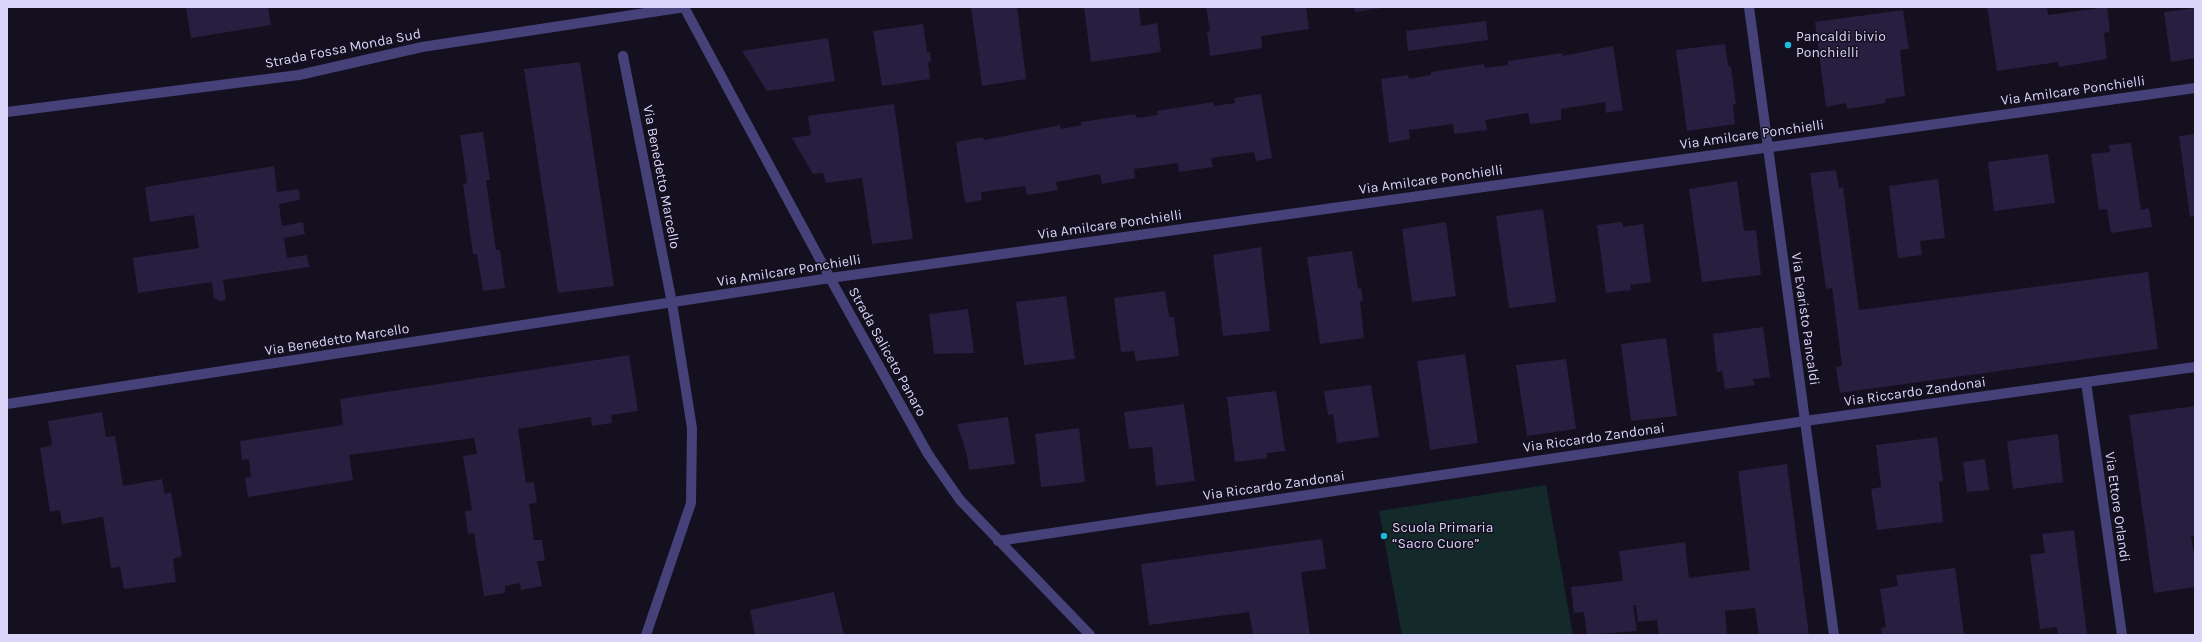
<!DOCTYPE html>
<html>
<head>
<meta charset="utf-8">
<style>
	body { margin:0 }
	#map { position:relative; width:2202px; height:642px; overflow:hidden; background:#141020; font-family:Karla,sans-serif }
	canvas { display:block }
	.frame { position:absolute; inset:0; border:8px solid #dcd5fa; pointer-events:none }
</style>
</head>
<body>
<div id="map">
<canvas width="2202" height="642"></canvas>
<div class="frame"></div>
</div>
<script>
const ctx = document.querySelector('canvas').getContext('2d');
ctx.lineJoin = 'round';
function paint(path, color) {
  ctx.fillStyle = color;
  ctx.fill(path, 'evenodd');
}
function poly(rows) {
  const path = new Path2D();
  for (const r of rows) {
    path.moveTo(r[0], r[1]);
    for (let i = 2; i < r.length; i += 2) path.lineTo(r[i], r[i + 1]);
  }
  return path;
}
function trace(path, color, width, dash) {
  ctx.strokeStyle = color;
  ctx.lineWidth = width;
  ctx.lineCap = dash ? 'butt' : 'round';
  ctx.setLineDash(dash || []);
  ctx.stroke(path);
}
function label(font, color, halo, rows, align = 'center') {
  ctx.font = font + ' Karla,sans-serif';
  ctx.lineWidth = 3;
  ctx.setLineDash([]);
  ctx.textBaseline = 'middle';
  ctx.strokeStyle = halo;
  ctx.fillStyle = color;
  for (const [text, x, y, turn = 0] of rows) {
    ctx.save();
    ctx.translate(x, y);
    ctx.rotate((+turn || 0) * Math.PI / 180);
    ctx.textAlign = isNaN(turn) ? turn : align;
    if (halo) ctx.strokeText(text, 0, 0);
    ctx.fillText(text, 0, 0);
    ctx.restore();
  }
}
paint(poly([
	[1546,485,1573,635,1402,635,1379,511]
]), '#14292a');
paint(poly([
	[186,7,268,7,271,25,191,38],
	[971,7,1017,7,1026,79,982,86],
	[1084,7,1139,7,1141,26,1157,23,1161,52,1091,62],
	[1206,7,1306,7,1309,29,1261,36,1262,48,1210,56,1207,32,1210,31],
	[1354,7,1382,7,1382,8,1355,12],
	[1987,7,2047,7,2048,15,2107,7,2110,32,2104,33,2107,59,2059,67,2058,62,1997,71],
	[2195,8,2195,58,2171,62,2164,12],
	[1903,10,1909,49,1900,50,1905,96,1885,99,1886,103,1847,109,1846,103,1826,107,1815,22],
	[1486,21,1488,40,1408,51,1406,31],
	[923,24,927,52,930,52,931,62,928,62,930,79,882,86,873,31],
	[828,38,835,81,803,86,767,91,742,51],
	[1725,44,1728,66,1731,67,1736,104,1733,105,1735,124,1687,131,1676,50],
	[1613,46,1623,110,1606,113,1605,102,1561,109,1561,120,1530,124,1528,113,1485,120,1487,130,1454,134,1453,124,1409,130,1410,139,1389,143,1381,79,1408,75,1409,79,1431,75,1431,72,1484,64,1485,68,1508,65,1508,61,1562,53,1563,56],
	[580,62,614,286,558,293,524,69],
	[1261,94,1272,158,1256,161,1254,152,1211,158,1213,167,1179,172,1178,163,1134,169,1135,178,1102,184,1100,174,1056,182,1058,190,1027,195,1025,186,981,192,982,200,965,203,956,142,983,137,984,140,1060,125,1061,129,1082,125,1081,122,1135,114,1137,118,1158,115,1157,111,1213,102,1214,106,1235,103,1234,98],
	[894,104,913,239,872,244,862,178,826,183,823,173,813,174,792,138,811,135,808,116],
	[483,132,490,180,486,180,496,250,500,250,505,288,483,291,477,254,473,254,463,184,467,183,460,135],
	[2195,134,2195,216,2190,217,2179,136],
	[2131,143,2141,210,2149,208,2152,227,2111,233,2107,209,2099,210,2091,154,2110,152,2109,145],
	[2048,154,2055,203,1994,211,1988,162],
	[274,166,277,192,299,189,300,200,279,204,282,226,303,222,305,234,284,238,287,258,307,255,309,267,223,280,226,299,221,302,214,298,212,282,138,293,133,258,199,248,194,215,150,222,145,187],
	[1836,170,1839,188,1843,187,1859,310,2148,272,2158,349,1840,393,1836,367,1842,366,1832,288,1826,289,1810,173],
	[1938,179,1945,238,1920,241,1922,255,1898,258,1889,186],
	[1737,181,1744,231,1756,230,1761,275,1702,282,1689,189],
	[1543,209,1556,302,1509,308,1496,216],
	[1446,222,1456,296,1412,302,1402,229],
	[1622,222,1623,227,1643,224,1651,282,1630,285,1631,290,1606,293,1597,225],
	[1261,247,1270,331,1223,336,1213,255],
	[1352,251,1358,289,1361,288,1363,301,1360,302,1364,338,1320,344,1307,257],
	[1165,291,1169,317,1174,317,1179,356,1136,361,1134,351,1121,352,1114,298],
	[1066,296,1075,359,1024,365,1016,302],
	[968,309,974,353,934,354,929,314],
	[1763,327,1770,377,1753,379,1755,385,1725,389,1722,371,1717,372,1713,334],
	[1666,338,1677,416,1631,421,1621,344],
	[1465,354,1478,443,1430,450,1417,361],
	[629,355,638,411,611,415,612,423,592,426,591,417,518,429,526,483,534,482,537,503,529,504,534,540,542,540,545,561,537,561,542,586,521,590,520,583,505,586,505,593,484,596,474,533,468,534,465,511,472,510,463,456,477,454,474,438,349,455,353,480,248,497,245,478,251,477,249,459,242,460,240,441,343,425,340,399],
	[1566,359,1576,429,1527,436,1516,365],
	[1371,385,1379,437,1337,443,1333,414,1328,415,1324,391],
	[1276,391,1285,451,1267,453,1267,458,1235,462,1227,397],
	[1184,404,1195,481,1156,486,1152,447,1129,449,1124,412],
	[2195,406,2195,536,2191,536,2195,562,2195,587,2154,593,2129,415],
	[102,412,106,437,115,436,123,486,162,479,165,494,171,492,182,556,173,559,176,582,124,589,120,567,111,568,103,517,62,524,60,510,50,512,40,448,52,445,48,421],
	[1008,417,1015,464,969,470,967,455,957,424],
	[1079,428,1085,482,1041,487,1035,434],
	[2058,434,2063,482,2013,489,2007,441],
	[1937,437,1943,481,1939,482,1943,522,1877,530,1871,489,1881,487,1876,445],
	[1985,459,1989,490,1967,492,1963,462],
	[1787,464,1809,635,1759,635,1755,608,1725,611,1727,635,1659,635,1657,620,1638,622,1636,605,1633,605,1637,631,1587,635,1584,612,1574,613,1571,587,1623,581,1619,551,1685,542,1689,578,1750,570,1738,471],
	[2074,530,2087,635,2058,635,2057,627,2040,629,2030,555,2045,553,2042,534],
	[1322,539,1326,569,1301,572,1310,635,1253,635,1249,612,1149,625,1141,564],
	[1955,568,1964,635,1882,635,1881,628,1886,627,1880,589,1898,586,1896,575],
	[834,592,844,635,755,635,750,610]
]), '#281e3f');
trace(poly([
	[684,7,830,278,928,454,960,500,1090,635],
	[623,56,672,303,692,428,691,503,646,635],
	[7,112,299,75,422,47,685,7],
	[2086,382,2122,635],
	[7,404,830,278,2195,88],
	[998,541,1805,421,2195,367]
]), '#47417a', 10);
trace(poly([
	[1749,7,1834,635]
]), '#47417a', 10);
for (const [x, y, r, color] of [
	[1788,45,4,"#1bbbdf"],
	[1384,536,4,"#1bbbdf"]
]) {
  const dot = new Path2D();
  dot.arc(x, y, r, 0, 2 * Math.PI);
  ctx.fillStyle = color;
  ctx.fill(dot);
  trace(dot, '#141020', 1.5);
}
label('14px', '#dcd5fa', '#141020', [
	["Pancaldi bivio",1796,37],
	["Ponchielli",1796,53],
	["Scuola Primaria",1392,528],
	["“Sacro Cuore”",1392,544]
], 'left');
label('14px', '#dcd5fa', '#141020', [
	["Strada Fossa Monda Sud",343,49,-11],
	["Via Amilcare Ponchielli",2073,91,-8],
	["Via Amilcare Ponchielli",1752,135,-8],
	["Via Benedetto Marcello",661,177,79],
	["Via Amilcare Ponchielli",1431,180,-8],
	["Via Amilcare Ponchielli",1110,225,-8],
	["Via Amilcare Ponchielli",789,271,-9],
	["Via Evaristo Pancaldi",1805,319,82],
	["Via Benedetto Marcello",337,340,-9],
	["Strada Saliceto Panaro",887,352,61],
	["Via Riccardo Zandonai",1915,392,-8],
	["Via Riccardo Zandonai",1594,438,-8],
	["Via Riccardo Zandonai",1274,486,-8],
	["Via Ettore Orlandi",2117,507,82]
]);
</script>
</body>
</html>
